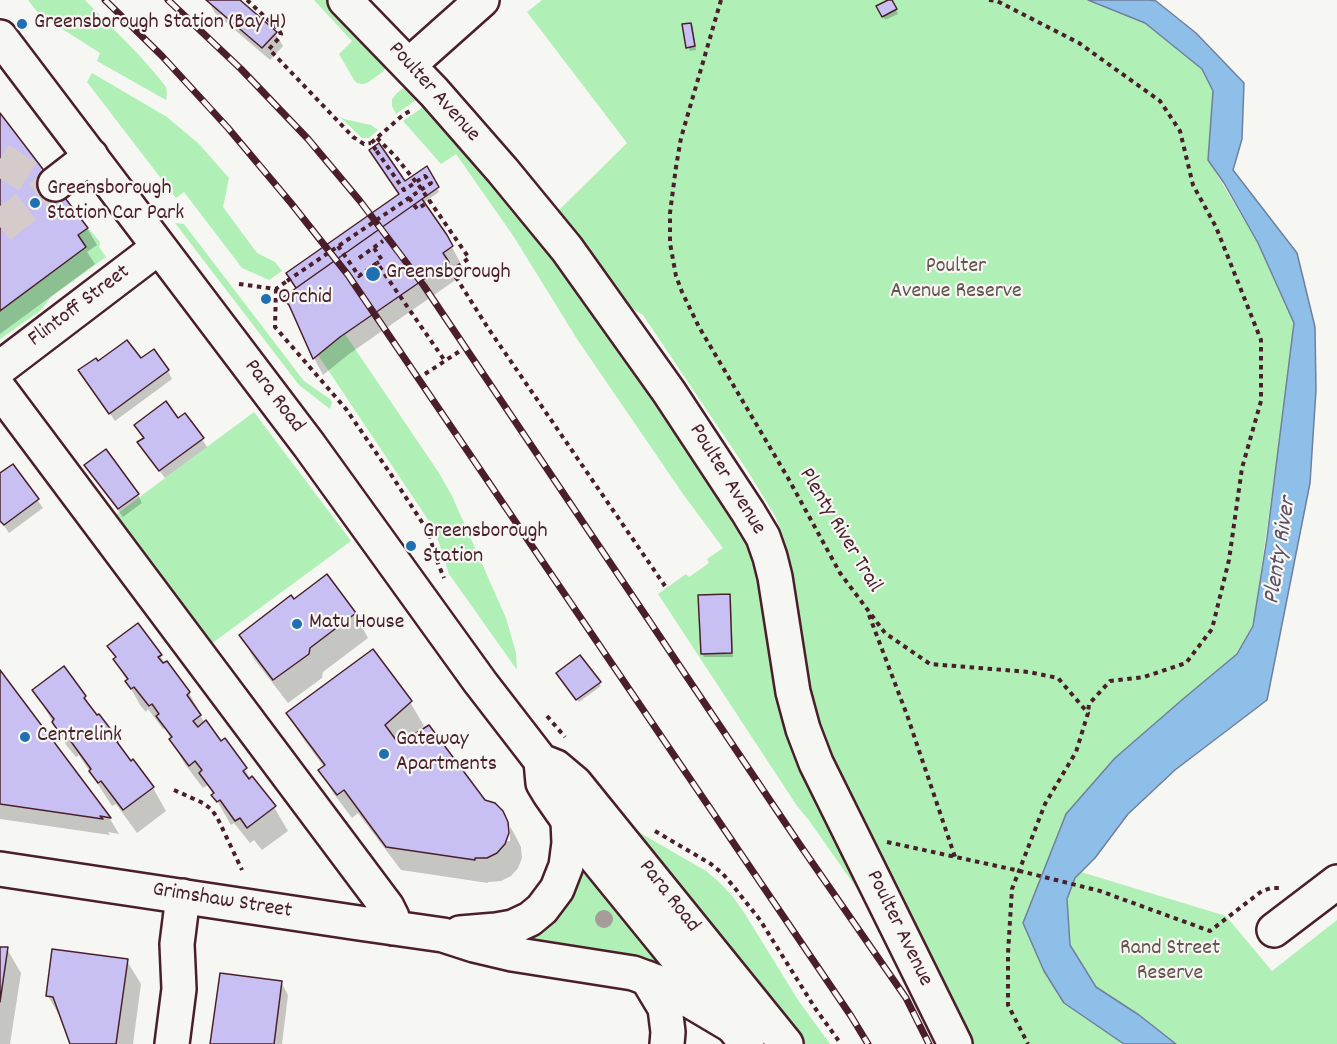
<!DOCTYPE html>
<html>
<head>
<meta charset="utf-8">
<style>
	body { margin:0 }
	canvas { display:block; background:#f6f6f2 }
</style>
</head>
<body>
<canvas width="1337" height="1044"></canvas>
<script>
const ctx = document.querySelector('canvas').getContext('2d');
ctx.lineJoin = 'round';
function paint(path, color) {
  ctx.fillStyle = color;
  ctx.fill(path, 'evenodd');
}
function poly(rows) {
  const path = new Path2D();
  for (const r of rows) {
    path.moveTo(r[0], r[1]);
    for (let i = 2; i < r.length; i += 2) path.lineTo(r[i], r[i + 1]);
  }
  return path;
}
function trace(path, color, width, dash) {
  ctx.strokeStyle = color;
  ctx.lineWidth = width;
  ctx.lineCap = dash ? 'butt' : 'round';
  ctx.setLineDash(dash || []);
  ctx.stroke(path);
}
function label(font, color, halo, rows, align = 'center') {
  ctx.font = font + ' Dekko,sans-serif';
  ctx.lineWidth = 4.5;
  ctx.setLineDash([]);
  ctx.textBaseline = 'middle';
  ctx.strokeStyle = halo;
  ctx.fillStyle = color;
  for (const [text, x, y, turn = 0] of rows) {
    ctx.save();
    ctx.translate(x, y);
    ctx.rotate((+turn || 0) * Math.PI / 180);
    ctx.textAlign = isNaN(turn) ? turn : align;
    if (halo) ctx.strokeText(text, 0, 0);
    ctx.fillText(text, 0, 0);
    ctx.restore();
  }
}
paint(poly([
	[28,0,85,0,140,56,159,78,166,87,167,94,166,100,97,61,100,53,39,14],
	[314,0,327,0,360,32,386,62,384,71,367,83,362,84,357,83,354,80,339,54,352,41],
	[542,0,1088,0,1145,23,1202,69,1213,91,1208,160,1258,243,1294,323,1286,395,1253,626,1235,656,1183,699,1115,758,1066,814,1023,923,1044,971,1064,1003,1124,1044,970,1044,814,722,780,547,782,533,775,516,747,470,643,315,624,304,556,213,627,143,527,12],
	[92,73,167,117,199,144,229,178,223,207,257,253,275,262,282,271,269,280,242,268,184,192,176,198,87,82],
	[405,87,409,87,422,96,396,114,392,106,392,99,397,93],
	[429,103,563,266,744,529,903,974,879,933,860,893,808,819,797,806,658,594,686,574,689,577,709,563,707,559,723,548,683,494,577,339,514,237,456,154,441,164,403,121],
	[339,116,344,119,371,125,378,130,369,138,362,138],
	[175,223,184,224,304,381,330,399,332,402,330,409,299,385],
	[88,228,100,242,99,247,106,257,51,297,40,311,0,339,0,311,86,247,78,235],
	[345,334,439,473,452,496,506,618,516,653,517,670,449,574,437,537,427,518,318,355],
	[254,412,351,541,203,650,106,522],
	[621,818,642,834,706,871,720,883,733,897,745,914,798,1000,830,1044,799,1044],
	[578,855,666,968,520,943],
	[1081,872,1226,916,1272,971,1337,920,1337,1044,1176,1044,1139,1015,1096,987,1070,945,1067,899,1075,879]
]), '#b0f0b7');
const water = poly([
	[1088,0,1150,0,1156,1,1196,33,1244,83,1242,139,1233,170,1297,253,1315,327,1316,390,1310,483,1267,700,1175,770,1128,814,1095,858,1075,878,1067,899,1070,945,1096,987,1139,1015,1176,1044,1124,1044,1064,1003,1044,971,1023,923,1066,814,1115,758,1183,699,1237,654,1253,626,1267,538,1294,323,1258,243,1224,183,1208,160,1213,91,1202,69,1145,23,1088,0]
]);
paint(water, '#8dbfe9');
trace(water, '#727f9d', 1.5);
paint(poly([
	[208,0,238,0,275,33,283,46,270,60,215,13],
	[891,0,898,14,885,20,878,6],
	[691,24,693,28,696,50,690,51,688,47],
	[0,116,87,228,97,245,87,252,95,264,0,334],
	[427,168,439,192,423,203,446,236,461,264,452,270,457,279,349,354,323,375,314,358,297,318,294,315,284,299,298,289,288,273,401,194,405,184],
	[140,360,168,371,172,379,115,421,80,371,98,363],
	[178,420,202,439,207,447,165,478,144,451],
	[13,466,43,508,9,533,0,520,0,475],
	[91,474,138,495,142,503,123,517],
	[327,576,355,614,368,638,323,672,322,678,288,703,254,659,241,635,293,601],
	[729,595,731,599,733,657,704,657,702,654],
	[109,646,160,655,165,664,189,693,202,716,201,717,205,723,221,743,224,740,251,779,274,807,288,831,262,850,254,840,250,843,234,823,231,825,208,785,203,788,184,763,165,728,163,729,148,709,146,712,140,705,115,659,116,658],
	[0,672,110,819,119,834,108,832,110,835,0,819],
	[560,677,599,683,601,686,579,702],
	[34,690,85,697,97,717,118,741,129,760,153,788,166,811,137,833,116,804,112,806,79,755,76,757,67,746],
	[410,702,424,726,415,734,416,735,484,801,502,812,516,837,521,847,522,858,518,868,511,876,501,881,488,882,488,883,401,870,358,813,352,818,334,794,320,770,324,767,302,737,288,714],
	[507,826,510,826,510,841,507,841],
	[0,948,7,949,21,973,10,1044,0,1044],
	[127,961,141,984,133,1044,71,1044,62,1020,48,996],
	[281,982,288,995,282,1044,212,1044]
]), '#0003');
const building = poly([
	[206,0,240,0,277,32,262,48,206,0],
	[888,0,892,0,897,9,882,17,876,6,888,0],
	[691,23,695,46,686,48,682,24,691,23],
	[0,113,88,228,78,235,86,247,0,311,0,113],
	[379,143,405,181,427,166,439,187,296,288,286,273,399,194,369,150,379,143],
	[422,199,447,235,453,246,443,253,449,262,340,337,313,359,289,305,282,298,422,199],
	[127,340,141,358,154,349,169,370,109,414,78,370,96,358,98,361,127,340],
	[166,401,178,418,185,413,204,438,159,471,137,442,144,438,134,425,166,401],
	[106,449,139,494,118,509,84,465,106,449],
	[13,464,39,499,4,525,0,521,0,473,13,464],
	[327,574,356,613,310,648,309,654,273,680,239,635,291,595,294,599,327,574],
	[730,594,732,653,701,654,698,595,730,594],
	[138,623,162,655,158,657,163,663,167,661,190,692,187,695,201,715,193,721,198,727,206,720,221,741,225,738,247,768,243,771,249,779,252,776,276,806,247,828,240,818,235,821,220,800,217,802,211,795,214,793,199,773,202,770,195,761,189,766,169,739,172,737,156,716,159,714,152,704,149,706,134,687,131,689,125,681,128,679,113,659,116,657,107,646,138,623],
	[373,649,412,701,385,725,399,744,429,725,485,800,495,803,503,811,508,822,509,833,505,844,497,853,487,858,475,858,475,860,386,847,344,790,337,795,318,770,325,765,286,713,373,649],
	[580,655,601,682,576,700,556,673,580,655],
	[64,666,86,696,84,698,97,715,99,714,119,740,117,742,131,761,133,759,154,787,123,810,101,781,98,783,89,771,91,769,64,732,61,735,52,722,54,719,32,690,64,666],
	[0,670,111,818,100,816,103,819,0,804,0,670],
	[0,947,8,947,0,1002,0,947],
	[52,949,128,959,116,1044,70,1044,53,997,46,996,52,949],
	[220,973,282,981,274,1044,210,1044,220,973]
]);
paint(building, '#c8c0f2');
trace(building, '#4a1f2b', 1.5);
trace(poly([
	[0,159,34,180,46,185,52,186],
	[0,227,55,184]
]), '#d4cbca', 33, [33, 16]);
const minor = poly([
	[345,0,434,92,503,171,567,249,669,392,748,512,763,537,770,557,775,577,793,692,803,729,816,763,955,1044],
	[409,65,482,0],
	[55,184,91,156],
	[0,390,387,907,392,917,393,928],
	[0,869,359,923,443,935,474,945,512,954,633,973,660,983,729,1024],
	[1274,930,1337,882],
	[460,933,496,930,513,927,530,919,542,909,557,889,566,866,569,843,568,821],
	[647,978,665,1008,668,1032,667,1044],
	[172,1044,179,989,177,944,183,896]
]);
const major = poly([
	[0,37,309,445,480,682,541,761,556,767,575,783,786,1044],
	[0,368,159,247],
	[541,761,543,783,549,793,586,846,747,1044]
]);
trace(minor, '#4a1f2b', 38);
trace(major, '#4a1f2b', 38);
trace(poly([
	[247,0,279,30,281,34,280,37,269,49,353,137,364,144,371,143],
	[721,0,681,138,676,167,670,213,670,243,676,276,682,292,699,327,788,478,840,573,885,633,930,664,1029,672,1058,678,1088,713,1076,752,1045,804,1012,889,1008,953,1008,1005,1028,1044],
	[989,0,997,1,1079,43,1160,101,1180,131,1193,185,1216,227,1261,340,1261,401,1242,468,1229,560,1212,629,1186,663,1144,677,1110,681,1089,704,1088,713],
	[377,138,395,156,420,187,469,258,452,271,488,328,665,586],
	[376,150,371,143,403,115,410,111],
	[409,198,417,209,430,201],
	[338,246,359,276,377,263,445,361],
	[374,248,382,260,377,263],
	[359,258,383,241],
	[239,284,276,289,287,281],
	[276,289,275,327,346,409,392,476,429,533,435,556,444,578],
	[425,374,460,351],
	[869,615,907,715,955,857],
	[547,716,565,737],
	[174,790,203,803,211,809,217,817,242,870],
	[655,831,711,864,723,874,734,887,760,920,815,1008,841,1044],
	[887,842,1020,871,1100,891,1210,931,1262,891,1271,888,1279,888]
]), '#4a1f2b', 4, [4.5, 4.5]);
trace(minor, '#f6f6f2', 33);
trace(major, '#f6f6f2', 33);
const rail = poly([
	[105,0,162,56,228,128,291,203,348,275,851,1016,868,1044],
	[168,0,241,69,308,139,360,201,424,286,800,845,906,998,929,1044]
]);
trace(rail, '#4a1f2b', 7);
trace(rail, '#f6f6f2', 4.5, [14]);
trace(poly([
	[287,281,431,183,425,176,404,190,376,150]
]), '#4a1f2b', 4, [4.5, 4.5]);
ctx.fillStyle = '#a69c98';
for (const [x, y] of [
	[604,919]
]) {
  ctx.beginPath();
  ctx.arc(x, y, 9, 0, 2 * Math.PI);
  ctx.fill();
}
for (const [x, y, r, color] of [
	[22,24,6,"#1f6fb2"],
	[35,203,6,"#1f6fb2"],
	[373,274,8,"#1f6fb2"],
	[266,299,6,"#1f6fb2"],
	[411,546,6,"#1f6fb2"],
	[297,624,6,"#1f6fb2"],
	[25,737,6,"#1f6fb2"],
	[384,754,6,"#1f6fb2"]
]) {
  const dot = new Path2D();
  dot.arc(x, y, r, 0, 2 * Math.PI);
  ctx.fillStyle = color;
  ctx.fill(dot);
  trace(dot, '#f6f6f2', 2);
}
label('22px', '#4a1f2b', '#f6f6f2', [
	["Greensborough Station (Bay H)",34,24],
	["Greensborough",47,190],
	["Station Car Park",47,215],
	["Greensborough",386,274],
	["Orchid",278,299],
	["Greensborough",423,533],
	["Station",423,558],
	["Matu House",309,624],
	["Centrelink",37,737],
	["Gateway",396,741],
	["Apartments",396,766]
], 'left');
label('22px', '#4a1f2b', '#f6f6f2', [
	["Poulter Avenue",433,93,48],
	["Flintoff Street",80,307,-37],
	["Para Road",273,397,53],
	["Poulter Avenue",726,480,58],
	["Plenty River Trail",839,531,59],
	["Para Road",668,897,52],
	["Grimshaw Street",222,902,9],
	["Poulter Avenue",898,929,64]
]);
label('22px', '#64534e', '#f6f6f2', [
	["Poulter",956,268],
	["Avenue Reserve",956,293],
	["Rand Street",1170,950],
	["Reserve",1170,975]
]);
label('italic 24px', '#5e4f64', '#f6f6f2', [
	["Plenty River",1282,551,-81]
]);
</script>
</body>
</html>
